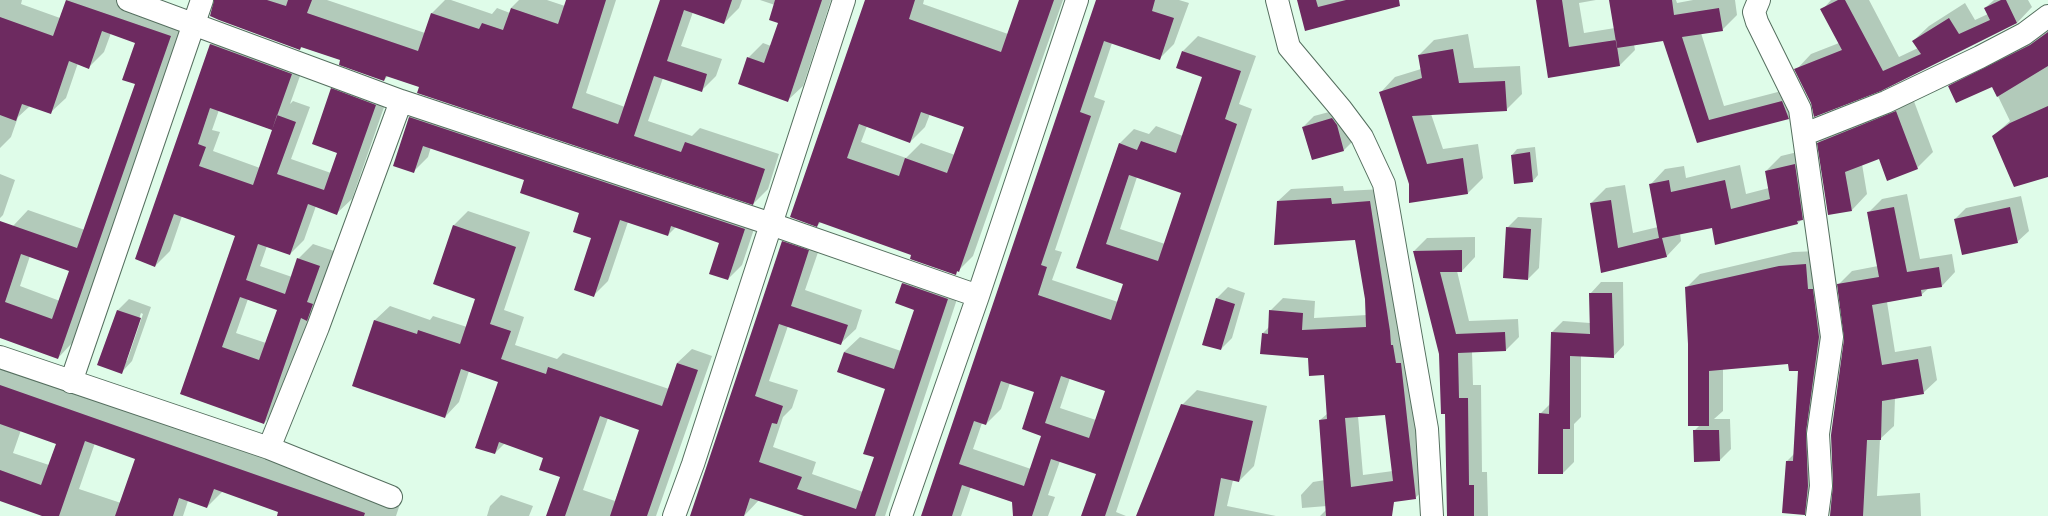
<!DOCTYPE html>
<html>
<head>
<meta charset="utf-8">
<style>
	body { margin:0 }
	canvas { display:block; background:#dffce9 }
</style>
</head>
<body>
<canvas width="2048" height="516"></canvas>
<script>
const ctx = document.querySelector('canvas').getContext('2d');
ctx.lineJoin = 'round';
function paint(path, color) {
  ctx.fillStyle = color;
  ctx.fill(path, 'evenodd');
}
function poly(rows) {
  const path = new Path2D();
  for (const r of rows) {
    path.moveTo(r[0], r[1]);
    for (let i = 2; i < r.length; i += 2) path.lineTo(r[i], r[i + 1]);
  }
  return path;
}
function trace(path, color, width, dash) {
  ctx.strokeStyle = color;
  ctx.lineWidth = width;
  ctx.lineCap = dash ? 'butt' : 'round';
  ctx.setLineDash(dash || []);
  ctx.stroke(path);
}
paint(poly([
	[0,0,22,0,21,4,60,18,67,0,127,0,186,21,73,342,58,358,0,337,0,256,13,226,28,210,85,230,136,84,137,42,111,33,104,52,89,67,78,63,66,98,50,113,30,106,18,117,11,137,0,148],
	[30,256,70,270,60,301,20,286],
	[215,0,327,0,425,33,432,13,445,0,451,0,492,14,497,8,510,13,511,8,519,0,547,0,565,6,567,0,616,0,586,93,625,107,661,0,742,0,739,8,724,23,693,12,681,46,722,59,716,76,701,91,663,78,648,121,692,136,700,128,779,154,768,189,753,204,420,87,388,76,384,80,342,60,302,47,300,49],
	[760,0,831,0,803,86,788,100,748,58,763,43,771,46,779,22,775,5],
	[867,0,924,0,923,4,1008,34,1020,0,1063,0,973,256,955,274,913,254,821,222,817,226],
	[930,114,965,126,955,155,921,143,906,158,861,142,867,126,910,142,925,127],
	[1097,0,1179,0,1189,3,1174,44,1159,59,1112,43,1094,97,1105,101,1055,250,1062,252,1052,280,1118,302,1124,284,1077,267,1119,144,1134,129,1149,134,1156,126,1183,136,1203,76,1183,51,1198,36,1256,56,1239,104,1252,109,1116,512,1126,516,1082,516,1097,473,1060,461,1048,495,1055,497,1048,516,1014,516,1013,501,971,487,961,516,922,516],
	[1137,177,1183,192,1165,244,1120,229],
	[1070,378,1106,390,1096,420,1060,408],
	[1010,383,1036,392,1042,435,1031,469,973,449,982,423,986,424,1001,409],
	[1299,0,1390,0,1306,30],
	[1537,0,1596,0,1579,3,1584,33,1615,28,1610,0,1676,0,1677,3,1693,0,1735,0,1737,15,1722,30,1701,33,1724,106,1797,87,1803,103,1788,118,1697,142,1664,39,1634,44,1635,50,1620,65,1549,76],
	[1831,0,1869,0,1899,57,1918,48,1913,41,1929,26,1965,3,1975,20,1988,14,1985,8,1994,0,2028,0,2032,7,2017,23,1812,103,1796,70,1811,54,1839,43,1822,10],
	[2048,29,2048,176,1993,136,2010,121,1993,86,1949,86,1963,73],
	[226,30,306,59,290,104,293,101,310,107,291,159,331,173,338,153,332,89,346,74,390,90,352,199,337,213,316,206,304,240,290,254,267,246,260,266,292,277,298,259,313,244,334,251,279,408,264,423,181,394,236,235,182,216,170,251,155,266,136,259,211,44],
	[219,110,273,130,260,168,213,151,220,132,212,130],
	[248,299,278,309,266,343,236,333],
	[1468,34,1474,68,1520,66,1522,94,1506,110,1431,114,1443,149,1478,144,1483,178,1468,193,1410,184,1380,93,1395,77,1421,69,1419,55,1434,40],
	[1912,96,1933,152,1917,168,1879,158,1862,164,1867,194,1852,210,1818,143,1834,127],
	[425,103,759,214,742,265,728,279,721,242,676,227,668,235,628,222,608,281,593,296,592,237,580,212,526,179,431,147,428,157,413,172,410,117],
	[1344,108,1355,139,1344,150,1312,159,1303,127,1314,116],
	[1535,147,1538,175,1533,181,1512,155,1517,149],
	[1810,149,1818,204,1797,224,1712,227,1680,233,1681,241,1666,257,1602,272,1591,203,1606,188,1625,185,1633,233,1658,227,1650,185,1665,169,1684,166,1686,178,1740,165,1746,194,1769,188,1766,171,1781,156],
	[0,174,15,180,3,215,0,218],
	[1343,186,1344,191,1383,189,1428,486,1415,498,1374,504,1349,516,1320,516,1327,509,1327,506,1302,508,1301,495,1313,482,1325,480,1320,420,1327,414,1325,374,1309,357,1262,334,1269,327,1270,311,1283,298,1315,301,1314,318,1367,315,1366,299,1356,239,1278,201,1291,189],
	[1386,414,1393,471,1363,475,1358,416],
	[1907,194,1920,259,1952,254,1955,272,1942,286,1929,288,1921,295,1887,302,1895,352,1931,346,1937,380,1923,393,1895,398,1894,426,1880,439,1877,496,1920,493,1921,516,1830,516,1845,339,1838,285,1852,271,1878,266,1868,213,1882,199],
	[2021,196,2029,231,2017,242,1955,219,1966,208],
	[468,211,530,232,504,310,524,317,515,345,557,359,563,353,669,389,677,363,692,349,712,356,656,516,547,516,561,476,544,457,505,443,495,453,499,381,469,371,459,402,445,417,353,386,375,320,390,306,430,320,433,316,467,327,477,299,454,225],
	[608,418,641,429,615,501,583,490],
	[1518,217,1542,218,1539,268,1528,279,1507,228],
	[798,226,824,235,805,290,862,310,856,329,840,344,788,326,769,381,798,390,792,408,783,417,773,447,816,462,812,474,863,492,875,456,887,388,844,352,860,337,901,351,915,309,903,283,918,268,962,284,885,516,808,516,759,500,744,516,691,516,783,242],
	[1475,237,1475,257,1462,271,1457,271,1469,321,1518,319,1519,337,1506,350,1472,352,1473,385,1481,385,1482,472,1487,472,1488,516,1448,516,1446,413,1440,354,1414,251,1427,238],
	[1819,251,1826,275,1818,500,1804,514,1787,461,1794,454,1800,370,1789,363,1723,369,1723,411,1714,419,1730,419,1731,449,1720,460,1695,461,1694,431,1700,425,1689,344,1686,288,1700,274,1793,252],
	[1601,282,1623,282,1624,345,1613,357,1581,355,1581,417,1574,424,1574,462,1563,473,1540,414,1550,404,1552,332,1563,321,1590,323,1590,294],
	[1228,287,1245,293,1232,338,1221,349,1216,299],
	[129,299,151,307,132,361,121,373,118,310],
	[141,313,143,314,127,361,125,361],
	[0,363,400,504,396,516,278,516,280,511,223,491,207,507,188,501,183,516,45,516,0,500],
	[21,430,57,443,49,465,13,453],
	[95,443,137,458,121,503,79,489],
	[1197,390,1267,406,1254,466,1239,481,1233,480,1227,506,1276,516,1137,516,1182,405],
	[501,495,533,506,529,516,487,516,490,506]
]), '#0003');
paint(poly([
	[66,0,171,36,58,359,0,338,0,221,77,248,135,84,122,80,135,43,102,31,89,69,69,61,51,114,22,104,16,121,0,115,0,17,53,36],
	[21,254,69,271,52,319,5,302],
	[214,0,267,0,286,6,288,0,312,0,307,13,418,51,431,13,479,29,482,23,503,30,511,8,558,24,566,0,606,0,572,108,618,124,660,0,732,0,724,24,684,10,667,61,707,74,702,92,654,76,634,136,681,152,685,142,765,169,753,205,417,93,419,87,386,76,384,81,339,65,340,60,301,47,300,50,219,20,210,16],
	[775,0,822,0,788,102,738,84,747,57,764,63,778,23,769,20],
	[865,0,915,0,909,19,1001,52,1019,0,1054,0,959,272,957,271,956,275,910,259,911,255,819,222,817,227,790,217],
	[921,112,964,127,947,173,905,158,899,176,847,158,859,124,910,143],
	[1096,0,1155,0,1152,11,1174,18,1160,60,1104,41,1080,112,1091,116,1041,265,1047,267,1038,295,1111,320,1123,284,1076,268,1119,143,1137,150,1141,141,1176,153,1202,77,1176,68,1182,51,1241,71,1225,119,1237,124,1152,378,1105,516,1081,516,1096,474,1051,459,1032,516,1013,516,1012,502,962,485,952,516,921,516],
	[1129,175,1181,193,1158,261,1106,244],
	[1061,376,1105,391,1089,438,1045,423],
	[1001,381,1034,392,1022,429,1041,436,1024,486,959,464,974,421,986,425],
	[1297,0,1316,0,1318,7,1346,0,1399,0,1400,6,1305,31],
	[1536,0,1562,0,1569,47,1616,40,1620,66,1548,78],
	[1609,0,1672,0,1674,15,1719,8,1723,31,1682,37,1709,120,1782,101,1789,119,1697,143,1663,41,1617,48],
	[1838,0,1845,0,1883,71,1921,54,1912,41,1949,18,1959,34,1990,20,1984,8,2001,0,2006,0,2017,23,1881,91,1814,117,1811,103,1794,69,1842,50,1820,9],
	[2048,32,2048,66,1997,97,1992,87,1956,103,1948,86,2030,45],
	[210,44,292,74,272,130,277,115,296,122,277,174,324,190,337,153,312,144,331,88,376,105,337,215,308,204,290,255,258,244,246,280,285,294,297,258,320,266,307,302,313,304,307,321,301,318,264,424,180,394,235,236,174,214,155,267,135,259],
	[210,108,272,130,253,185,199,166,206,147,198,144],
	[240,297,277,310,259,360,222,347],
	[1453,49,1459,83,1505,81,1507,111,1412,116,1427,164,1463,158,1468,194,1409,203,1409,184,1379,92,1422,78,1418,55],
	[2048,106,2048,177,2014,187,1992,136,2010,123],
	[1896,111,1918,169,1887,181,1879,159,1845,172,1852,211,1828,215,1817,143],
	[409,117,745,229,728,280,709,274,719,243,671,226,668,236,620,220,594,297,574,290,591,238,573,232,579,213,520,193,524,180,423,146,414,173,393,166],
	[1332,118,1337,125,1344,151,1312,160,1302,127],
	[1530,152,1533,182,1514,184,1511,155],
	[1795,164,1803,220,1797,221,1798,224,1715,245,1712,228,1662,238,1667,257,1601,273,1590,203,1611,200,1618,248,1659,238,1649,184,1669,180,1671,192,1725,180,1731,209,1770,199,1765,171],
	[1331,198,1332,204,1370,201,1390,331,1391,345,1393,345,1396,363,1401,363,1416,499,1394,502,1392,516,1326,516,1319,420,1327,419,1324,375,1309,376,1308,358,1260,354,1262,333,1268,334,1269,310,1303,313,1302,330,1366,327,1365,299,1355,240,1274,245,1277,201],
	[1385,415,1393,481,1351,487,1345,418],
	[1894,207,1907,272,1939,267,1942,287,1921,290,1922,296,1872,305,1882,365,1918,359,1924,394,1882,401,1881,440,1867,440,1863,516,1830,516,1833,485,1831,435,1844,339,1837,284,1879,277,1867,212],
	[2010,207,2018,243,1962,255,1954,219],
	[453,225,516,247,490,324,511,331,501,359,546,374,548,367,662,406,677,363,698,370,647,516,610,516,639,430,600,416,565,516,546,516,560,477,539,470,543,458,499,442,495,454,475,448,498,382,461,369,445,418,352,386,374,320,417,334,418,330,460,344,475,299,433,284],
	[1506,227,1531,229,1528,280,1503,278],
	[782,241,809,250,791,306,848,325,841,345,779,324,755,396,783,406,777,424,772,423,759,462,802,477,797,489,856,509,874,457,863,454,885,389,837,372,844,352,894,369,914,310,895,303,902,283,948,299,875,516,804,516,750,498,744,516,690,516],
	[1462,250,1462,272,1440,272,1456,334,1505,332,1506,351,1458,353,1459,398,1468,398,1469,485,1474,485,1474,516,1447,516,1445,414,1441,414,1439,354,1413,251],
	[1806,264,1808,289,1813,289,1819,337,1806,432,1808,486,1805,515,1782,513,1786,461,1793,461,1798,371,1789,371,1788,364,1709,371,1709,426,1688,426,1688,344,1685,287,1779,266],
	[1589,293,1612,293,1614,358,1570,356,1570,429,1563,429,1563,474,1538,474,1539,413,1549,414,1551,332,1590,334],
	[1216,298,1235,304,1221,350,1202,345],
	[117,310,141,318,122,374,97,365],
	[0,385,365,513,364,516,277,516,278,512,214,489,207,508,179,498,173,516,115,516,135,459,85,441,59,516,42,516,0,501,0,470,41,485,56,444,0,424],
	[1181,404,1253,421,1239,482,1221,478,1214,516,1136,516],
	[1693,430,1719,430,1720,461,1694,462]
]), '#6d2a60');
const street = poly([
	[128,0,401,101,771,224,978,296],
	[1277,0,1289,47,1341,109,1362,137,1384,184,1427,429,1432,516],
	[1759,0,1754,12,1757,22,1800,109,1832,337,1818,434,1821,486,1817,516],
	[1805,134,1886,102,1980,57,2024,34,2048,16],
	[0,357,269,448,391,497],
	[71,382,202,0],
	[269,448,318,327,401,101],
	[674,516,693,464,844,0],
	[901,516,978,296,1077,0]
]);
trace(street, '#556f5f', 24);
trace(street, '#fff', 22);
</script>
</body>
</html>
